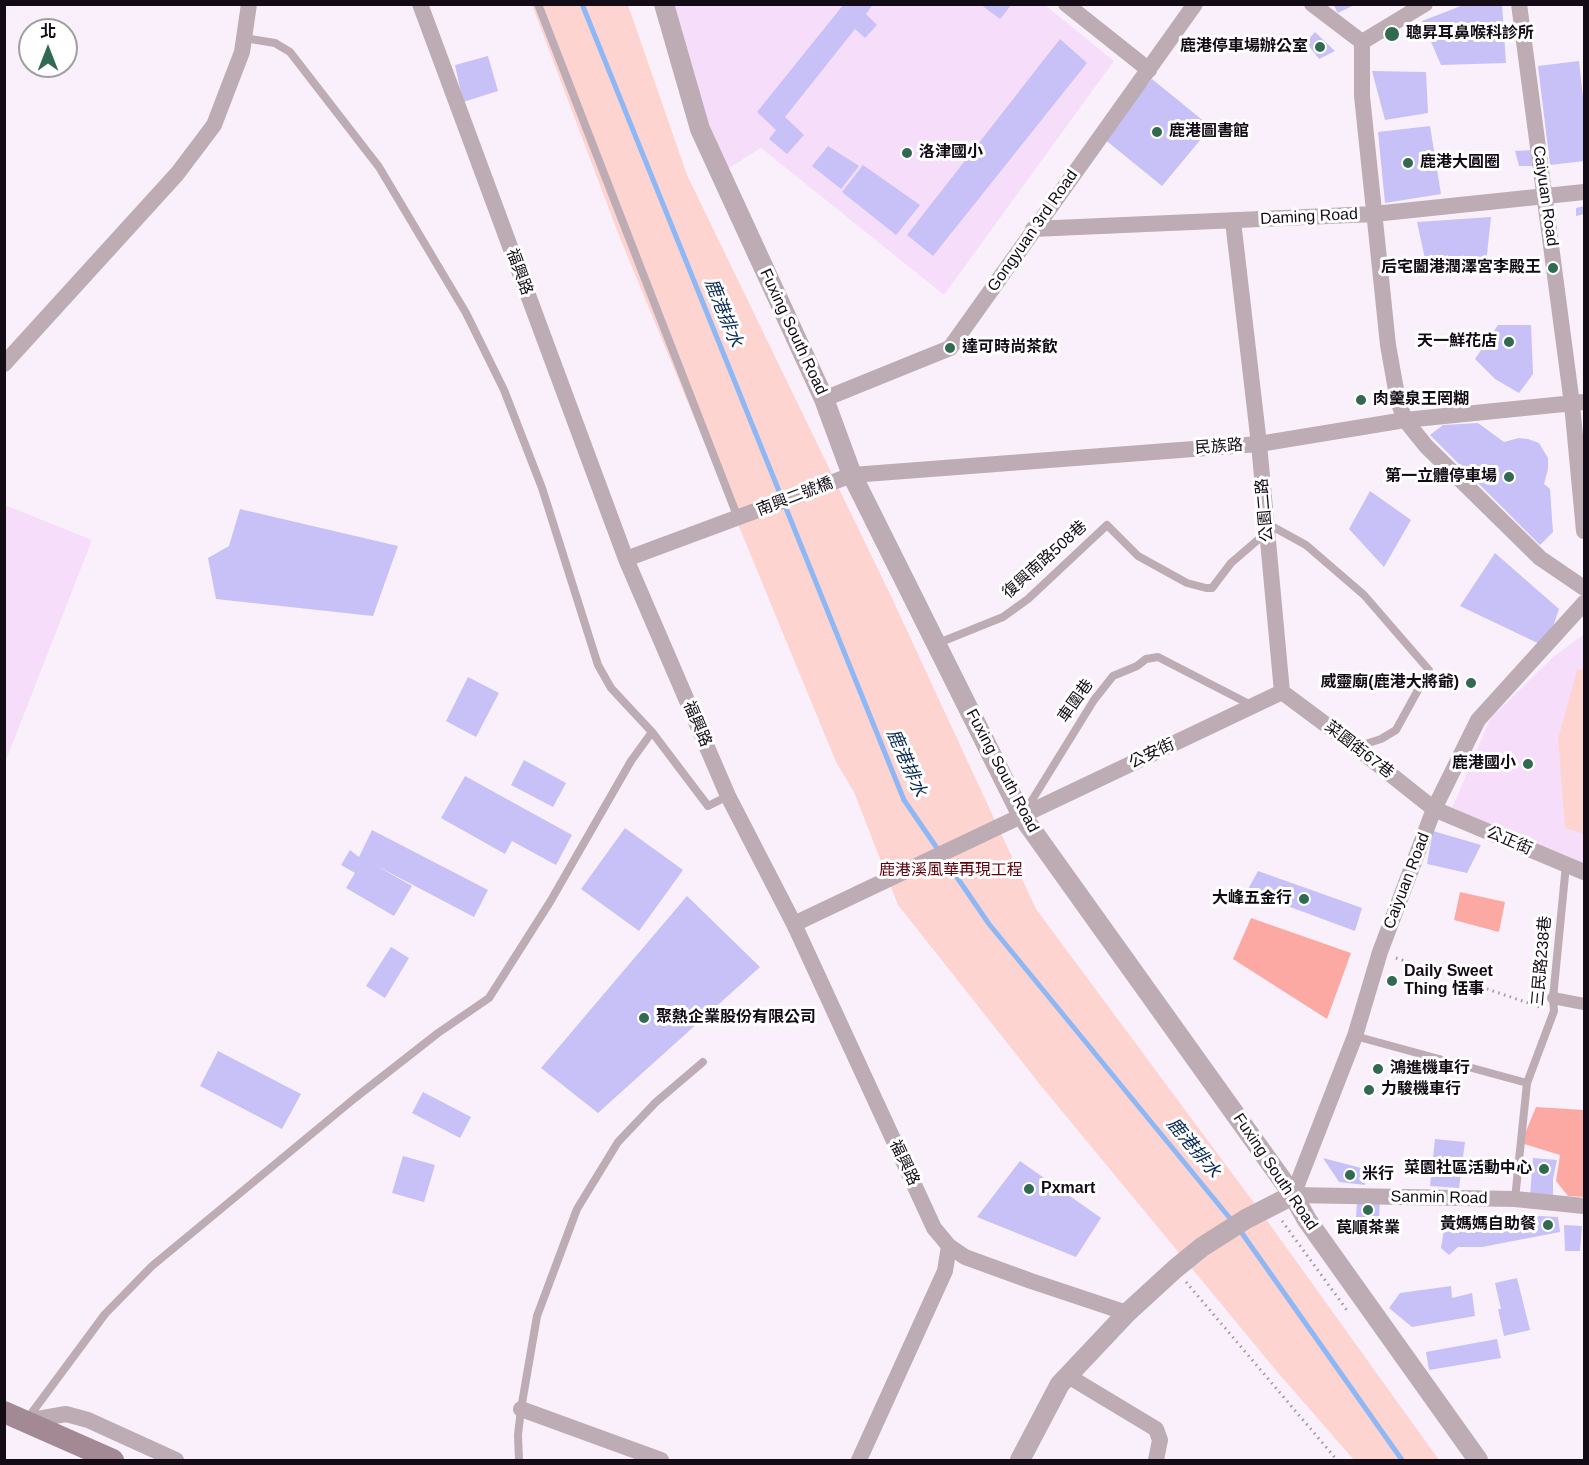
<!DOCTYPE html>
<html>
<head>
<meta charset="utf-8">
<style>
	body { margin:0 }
	#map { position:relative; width:1589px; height:1465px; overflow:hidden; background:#faf0fc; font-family:Arial,"Noto Sans TC",sans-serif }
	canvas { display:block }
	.frame { position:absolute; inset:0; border:6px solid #130b15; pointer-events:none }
	.north { position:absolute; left:18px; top:18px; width:60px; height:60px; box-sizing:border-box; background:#fff; border:2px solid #a19da1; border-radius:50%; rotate:0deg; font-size:16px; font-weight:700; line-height:24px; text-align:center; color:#130b15 }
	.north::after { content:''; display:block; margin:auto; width:21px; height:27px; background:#316951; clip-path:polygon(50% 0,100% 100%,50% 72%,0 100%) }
</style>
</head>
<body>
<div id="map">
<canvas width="1589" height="1465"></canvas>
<div class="frame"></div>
<div class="north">北</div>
</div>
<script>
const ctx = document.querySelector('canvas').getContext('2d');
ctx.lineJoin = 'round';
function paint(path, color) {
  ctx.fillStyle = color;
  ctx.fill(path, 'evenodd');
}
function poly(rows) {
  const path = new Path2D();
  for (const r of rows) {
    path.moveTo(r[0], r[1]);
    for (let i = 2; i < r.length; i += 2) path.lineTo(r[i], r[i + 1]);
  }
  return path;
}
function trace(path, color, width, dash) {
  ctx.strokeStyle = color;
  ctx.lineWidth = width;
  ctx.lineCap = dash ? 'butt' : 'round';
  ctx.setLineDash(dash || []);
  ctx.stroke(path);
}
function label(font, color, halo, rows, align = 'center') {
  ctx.font = font + ' Arial,"Noto Sans TC",sans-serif';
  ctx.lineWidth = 6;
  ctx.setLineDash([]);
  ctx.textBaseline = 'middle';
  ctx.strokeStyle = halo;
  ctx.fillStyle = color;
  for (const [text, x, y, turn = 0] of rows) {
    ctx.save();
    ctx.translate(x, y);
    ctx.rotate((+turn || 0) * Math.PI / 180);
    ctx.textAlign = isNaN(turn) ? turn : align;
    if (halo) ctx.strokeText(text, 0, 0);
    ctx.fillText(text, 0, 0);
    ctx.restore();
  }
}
paint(poly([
	[672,5,1045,5,1114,61,944,295,761,148,721,173],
	[5,505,92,540,5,763],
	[1584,634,1584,863,1452,808,1490,719,1553,657]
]), '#f6defb');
paint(poly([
	[532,5,628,5,687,175,891,596,1036,909,1263,1215,1439,1460,1354,1460,1279,1374,1042,1087,898,905,854,792,836,762,618,233],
	[1584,669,1584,834,1565,828,1558,739,1577,670]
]), '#fed4d1');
paint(poly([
	[1460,892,1505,902,1499,932,1454,920],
	[1251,918,1351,953,1327,1019,1233,959],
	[1536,1107,1584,1110,1584,1197,1568,1196,1556,1181,1560,1155,1521,1143]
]), '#fda9a3');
trace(poly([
	[582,4,904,800,989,924,1233,1222],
	[1239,1229,1402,1460]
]), '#8eb8f5', 5);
paint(poly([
	[844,4,873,4,866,14,877,25,865,38,855,29,785,117,804,135,787,154,769,139,776,130,757,112],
	[980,4,1012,4,1000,19],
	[1333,4,1356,4,1338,13],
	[1466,4,1502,4,1506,63,1441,65,1422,21],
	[1315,32,1335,51,1319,59,1306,42],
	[1060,39,1087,63,933,256,907,235],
	[488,56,498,91,463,102,455,65],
	[1579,61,1584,106,1584,161,1550,165,1538,66],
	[1372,71,1426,72,1428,113,1385,120],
	[1152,79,1211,127,1162,186,1103,138],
	[1430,126,1441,194,1385,203,1378,132],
	[828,146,859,166,841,189,812,166],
	[1533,150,1536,166,1519,166,1515,151],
	[863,165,920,205,896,235,842,192],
	[1584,206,1584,214,1576,216,1576,208],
	[1491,217,1485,273,1427,268,1417,222],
	[1498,325,1531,325,1533,374,1519,393,1495,379,1475,359],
	[1478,423,1504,442,1519,438,1528,439,1539,443,1548,458,1548,469,1544,484,1550,489,1553,532,1540,545,1430,435,1443,425],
	[1370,491,1411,520,1384,567,1349,529],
	[240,509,398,546,373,616,216,599,208,558,229,546],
	[1495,553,1559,609,1546,647,1460,606],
	[468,677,499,693,476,737,446,721],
	[524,760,566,783,553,807,511,785],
	[465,776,572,835,556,865,512,841,505,854,441,818],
	[625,828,683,870,639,931,581,889],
	[372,830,488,890,474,917,375,865,412,886,394,916,346,888,355,873,341,865,350,850,359,857],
	[1433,831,1481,845,1467,873,1427,864],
	[1258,871,1362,908,1355,931,1247,891],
	[687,896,760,967,598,1113,541,1068],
	[391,947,409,958,385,998,366,986],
	[218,1051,301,1094,282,1129,200,1086],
	[423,1092,471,1117,460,1138,412,1113],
	[1435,1139,1465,1142,1459,1188,1430,1186],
	[403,1156,435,1165,424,1202,392,1193],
	[1323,1158,1365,1169,1365,1185,1339,1182],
	[1533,1158,1557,1160,1553,1179,1553,1196,1530,1196],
	[1020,1161,1101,1218,1076,1257,977,1217],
	[1357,1201,1380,1201,1379,1219,1356,1218],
	[1538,1216,1558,1217,1560,1232,1482,1247,1458,1247,1449,1255,1441,1248,1446,1217,1485,1218],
	[1564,1225,1582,1226,1580,1251,1565,1251],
	[1517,1278,1530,1330,1504,1336,1498,1309,1501,1309,1495,1283],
	[1451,1286,1452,1298,1472,1293,1475,1316,1412,1327,1389,1308,1400,1293],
	[1497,1339,1501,1358,1429,1370,1426,1352]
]), '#c7c1f7');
trace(poly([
	[1396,958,1540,1007],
	[1282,1221,1349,1313],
	[1186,1282,1337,1460]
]), '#9f96a1', 3, [1.5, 4.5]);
trace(poly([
	[538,4,738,518],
	[1266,523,1306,545,1364,595,1429,670,1396,730,1381,739,1356,747],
	[936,644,1003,617,1028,599,1107,525,1138,556,1187,583,1206,588,1212,588,1231,563,1267,532],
	[652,732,708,806,728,796],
	[1026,810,1094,700,1113,676,1137,666,1146,659,1158,657,1253,706],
	[1355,1036,1527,1083],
	[1515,1199,1527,1083,1554,1011,1553,998,1566,865],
	[28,1418,105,1314,152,1266,355,1098,438,1033,489,998,550,902,631,761,652,732,611,688,598,665,542,488,504,390,466,313,379,167,290,52,275,43,244,38],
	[519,1460,518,1435,521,1409,537,1316,577,1209,618,1142,656,1102,703,1062]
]), '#bdacb3', 8);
trace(poly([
	[1553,998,1584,1004]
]), '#bdacb3', 12);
trace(poly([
	[420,4,626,559,728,796,794,924,934,1228,949,1246,965,1257,1031,1281,1127,1313],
	[1066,4,1149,70],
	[1312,4,1362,42,1362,96,1388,345,1398,401,1405,420,1426,446,1540,558,1584,588],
	[1519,4,1572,404,1584,531],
	[1362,42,1425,4],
	[1233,221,1259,444,1282,692],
	[1033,229,1374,214,1584,192],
	[4,364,177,174,214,125,242,52,249,4],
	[824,399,950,348,1195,4],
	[626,559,852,475,1259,444,1405,420,1584,402],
	[1584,603,1478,720,1434,809,1380,952,1355,1036,1293,1195,1515,1199,1584,1206],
	[1282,692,1356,747,1434,809,1584,872],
	[794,924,1282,692],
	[1068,1376,1156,1429,1160,1440,1156,1460],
	[521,1409,661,1460],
	[26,1421,66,1414,88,1420,176,1460],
	[859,1460,945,1271,949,1246]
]), '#bdacb3', 16);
trace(poly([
	[664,4,700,129,824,399,852,475,1022,816,1293,1195,1307,1220,1478,1460],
	[1020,1460,1060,1384,1127,1313,1175,1269,1202,1247,1246,1219,1293,1195]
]), '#bdacb3', 20);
trace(poly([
	[4,1412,113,1460]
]), '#a28993', 22);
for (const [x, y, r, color] of [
	[1392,34,8,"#316951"],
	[1320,47,6,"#316951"],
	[1157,132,6,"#316951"],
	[907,153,6,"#316951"],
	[1408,163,6,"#316951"],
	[1553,268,6,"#316951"],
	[1509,342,6,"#316951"],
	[950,348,6,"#316951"],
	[1361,400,6,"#316951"],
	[1509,477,6,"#316951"],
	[1471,683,6,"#316951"],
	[1528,764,6,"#316951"],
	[1304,899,6,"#316951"],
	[1392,981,6,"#316951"],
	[644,1018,6,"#316951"],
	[1378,1069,6,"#316951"],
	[1369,1090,6,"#316951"],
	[1544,1169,6,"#316951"],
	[1350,1175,6,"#316951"],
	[1029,1189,6,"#316951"],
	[1368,1210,6,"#316951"],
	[1548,1225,6,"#316951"]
]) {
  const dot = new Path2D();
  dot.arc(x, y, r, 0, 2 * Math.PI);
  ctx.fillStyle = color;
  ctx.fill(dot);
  trace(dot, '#fff', 2);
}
label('bold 16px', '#130b15', '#fff', [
	["聰昇耳鼻喉科診所",1406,34],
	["鹿港停車場辦公室",1308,47,"right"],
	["鹿港圖書館",1169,132],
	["洛津國小",919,153],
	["鹿港大圓圈",1420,163],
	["后宅闔港潤澤宮李殿王",1541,268,"right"],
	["天一鮮花店",1497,342,"right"],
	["達可時尚茶飲",962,348],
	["肉羹泉王罔糊",1373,400],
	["第一立體停車場",1497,477,"right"],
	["威靈廟(鹿港大將爺)",1459,683,"right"],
	["鹿港國小",1516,764,"right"],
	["大峰五金行",1292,899,"right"],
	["Daily Sweet",1404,972],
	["Thing 恬事",1404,990],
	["聚熱企業股份有限公司",656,1018],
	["鴻進機車行",1390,1069],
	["力駿機車行",1381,1090],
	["菜園社區活動中心",1532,1169,"right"],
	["米行",1362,1175],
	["Pxmart",1041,1189],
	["黃媽媽自助餐",1536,1225,"right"],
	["苠順茶業",1368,1229,"center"]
], 'left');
label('16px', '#130b15', '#fff', [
	["Caiyuan Road",1545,196,82],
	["Daming Road",1309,217,-3],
	["Gongyuan 3rd Road",1033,231,-55],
	["福興路",519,272,70],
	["Fuxing South Road",793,332,65],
	["民族路",1219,447,-4],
	["南興二號橋",795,497,-21],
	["公園二路",1265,510,-95],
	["復興南路508巷",1045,560,-42],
	["車圍巷",1076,701,-55],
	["福興路",697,724,67],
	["菜園街67巷",1359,750,38],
	["公安街",1152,754,-25],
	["Fuxing South Road",1002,771,62],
	["公正街",1509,841,23],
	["Caiyuan Road",1407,881,-69],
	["三民路238巷",1542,961,-85],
	["福興路",904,1163,65],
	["Fuxing South Road",1275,1172,56],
	["Sanmin Road",1439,1198,1]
]);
label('16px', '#5f010c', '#fff', [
	["鹿港溪風華再現工程",951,871]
]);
label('italic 18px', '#062857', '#fff', [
	["鹿港排水",723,313,68],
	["鹿港排水",906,763,66],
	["鹿港排水",1193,1148,50]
]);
</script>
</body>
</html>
